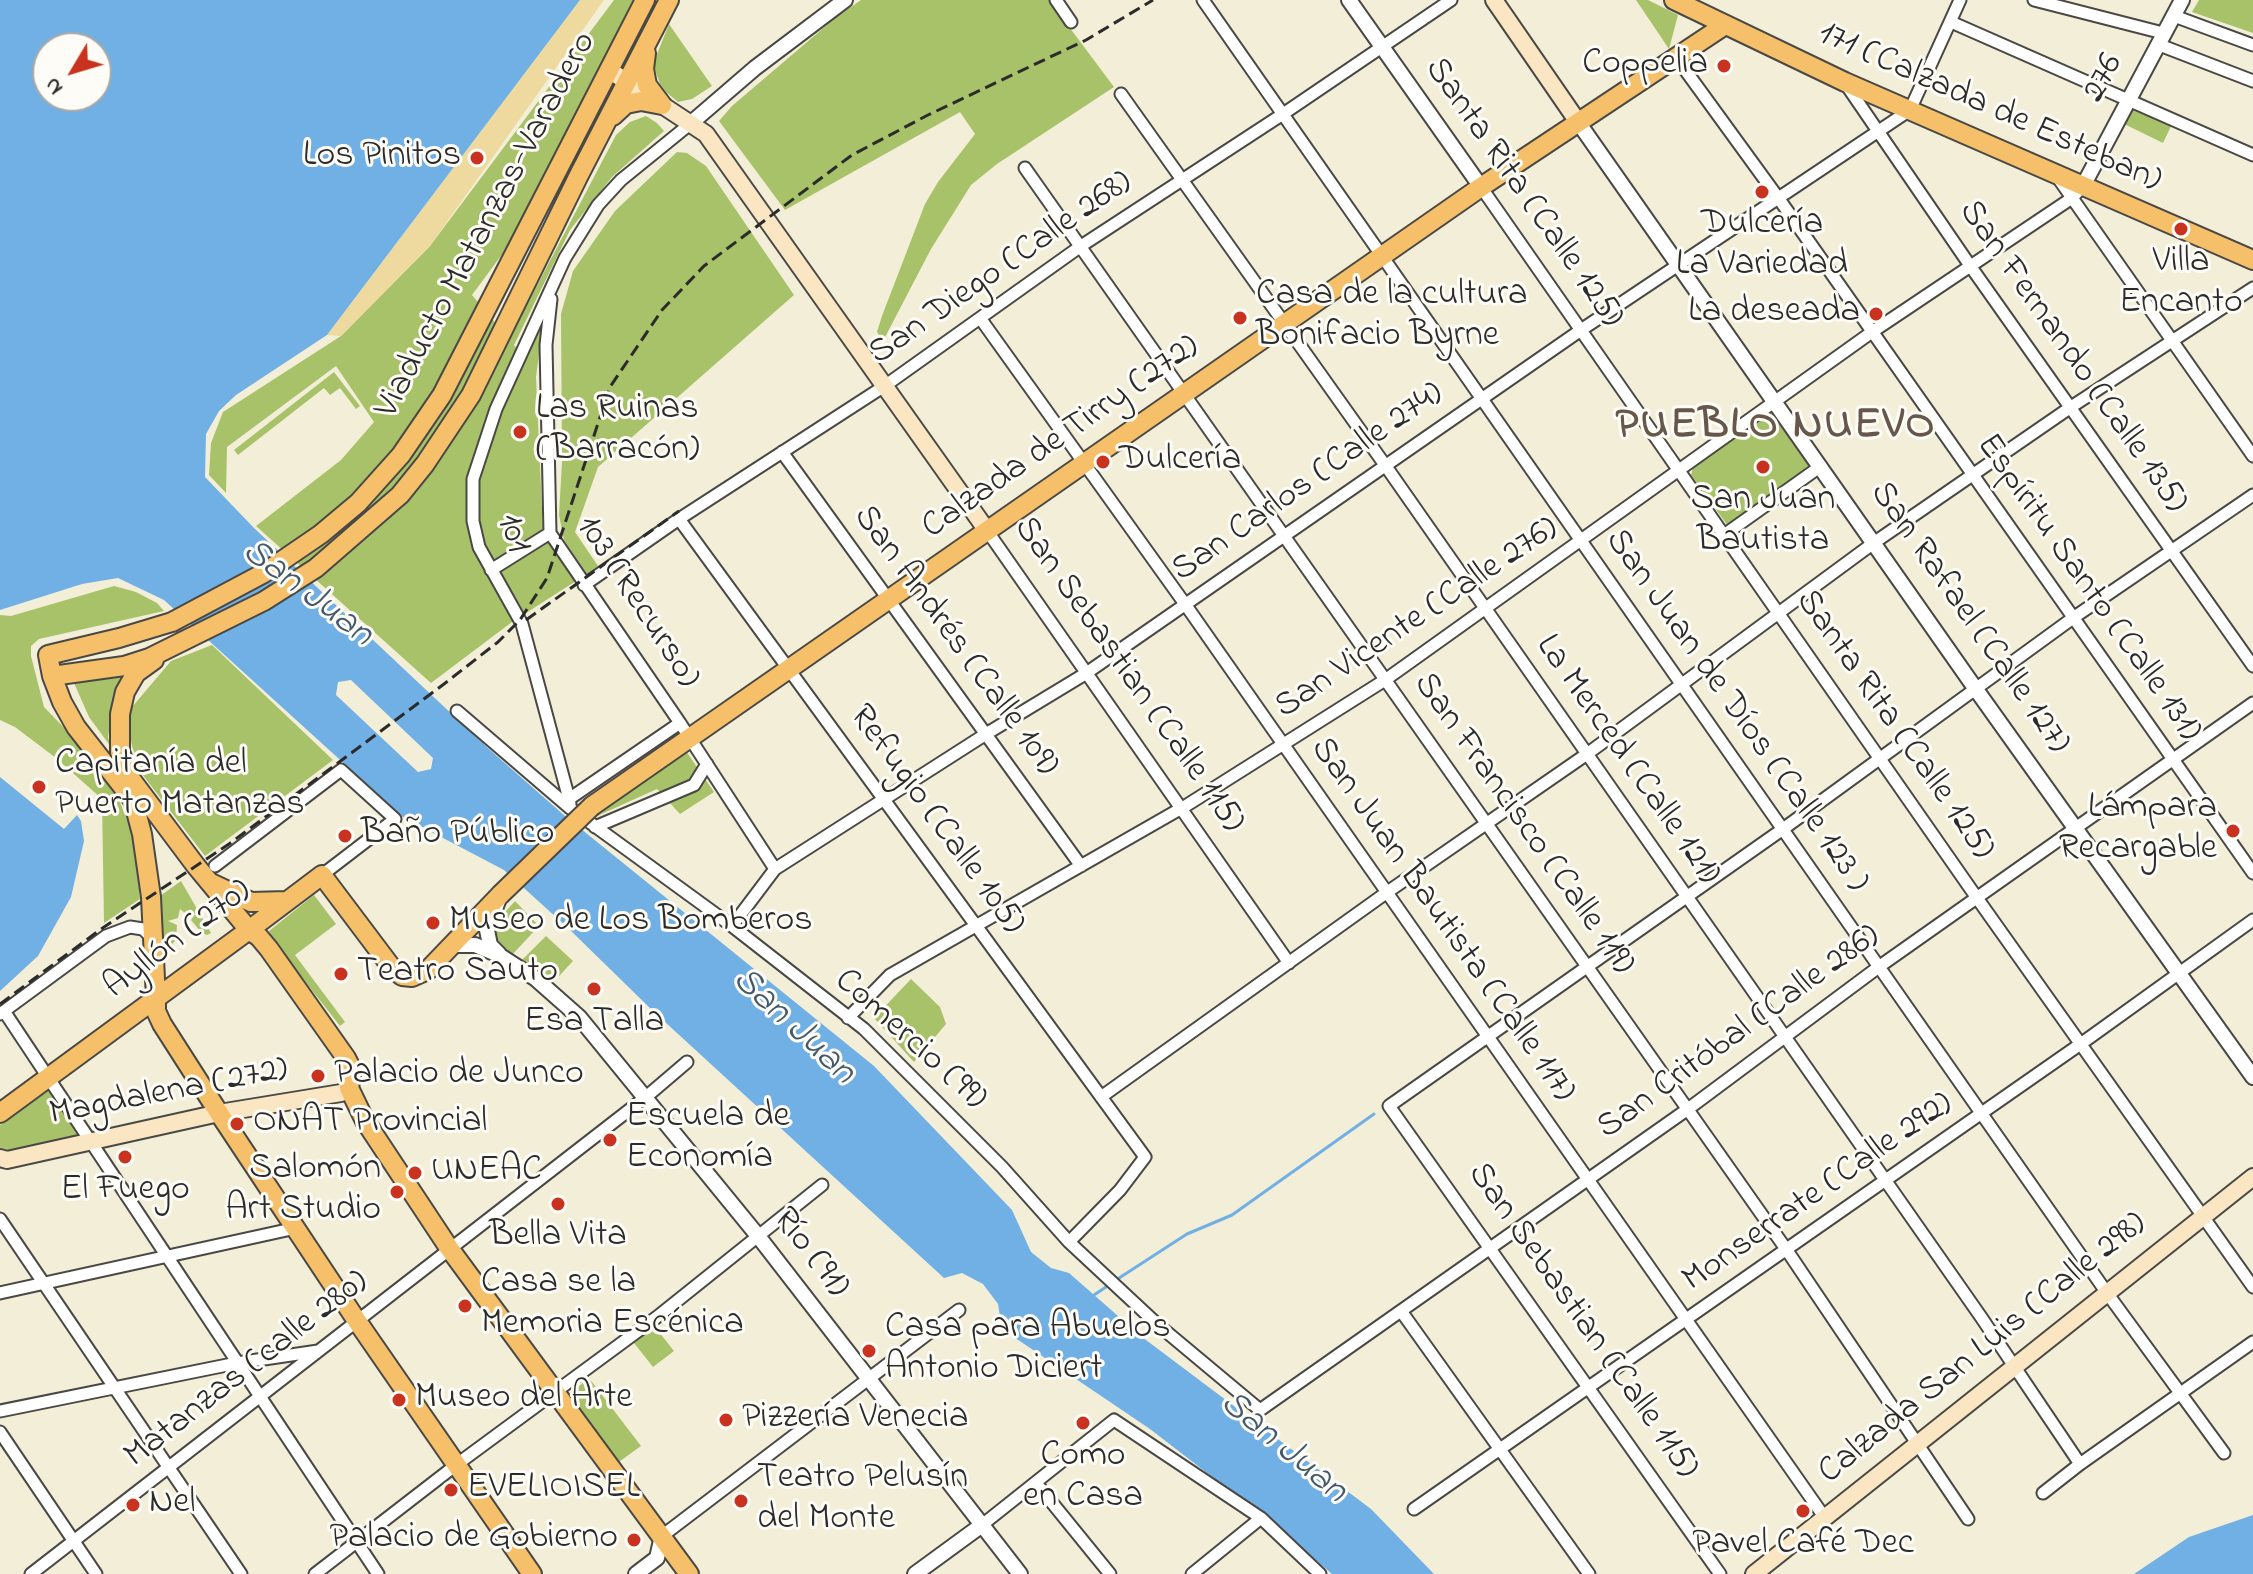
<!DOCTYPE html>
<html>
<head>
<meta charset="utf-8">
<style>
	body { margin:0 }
	#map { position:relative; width:2253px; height:1574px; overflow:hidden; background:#f3eed8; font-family:"Indie Flower",sans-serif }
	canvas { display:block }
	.north { position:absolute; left:32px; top:32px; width:80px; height:80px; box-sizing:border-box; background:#fdfcf7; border:2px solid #a9a8a5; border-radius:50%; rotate:232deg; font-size:22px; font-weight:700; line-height:32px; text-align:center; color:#2b2b2b }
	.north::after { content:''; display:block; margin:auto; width:28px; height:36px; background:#c8321e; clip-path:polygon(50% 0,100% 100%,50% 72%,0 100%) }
</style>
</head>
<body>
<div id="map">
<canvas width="2253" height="1574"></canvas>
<div class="north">N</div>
</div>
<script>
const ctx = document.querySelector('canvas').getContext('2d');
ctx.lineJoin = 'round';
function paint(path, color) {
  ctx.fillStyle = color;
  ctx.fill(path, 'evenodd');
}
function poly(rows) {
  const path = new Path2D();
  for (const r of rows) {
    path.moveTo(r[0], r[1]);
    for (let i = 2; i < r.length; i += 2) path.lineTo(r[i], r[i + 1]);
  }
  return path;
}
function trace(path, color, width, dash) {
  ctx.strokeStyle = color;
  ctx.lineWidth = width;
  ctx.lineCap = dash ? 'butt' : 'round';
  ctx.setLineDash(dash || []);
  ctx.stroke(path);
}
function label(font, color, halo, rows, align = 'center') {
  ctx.font = font + ' "Indie Flower",sans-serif';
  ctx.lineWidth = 6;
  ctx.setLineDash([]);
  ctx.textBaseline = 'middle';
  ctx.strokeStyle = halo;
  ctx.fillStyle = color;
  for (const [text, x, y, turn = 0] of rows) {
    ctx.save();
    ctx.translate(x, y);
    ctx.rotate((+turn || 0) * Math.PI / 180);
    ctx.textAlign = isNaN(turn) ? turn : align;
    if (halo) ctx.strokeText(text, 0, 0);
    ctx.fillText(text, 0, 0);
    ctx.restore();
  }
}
paint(poly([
	[614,0,633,0,512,241,472,295,509,339,616,135,630,122,646,116,657,123,664,131,612,177,570,230,514,345,522,356,544,315,536,377,543,532,576,581,512,622,431,683,256,526,341,460,374,422,336,366,227,447,226,493,209,475,211,443,223,412,341,336,430,246],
	[861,0,1049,0,1114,87,997,164,971,185,931,249,883,341,877,332,882,316,925,204,938,182,975,134,960,112,785,210,719,121,732,106,834,19],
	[1636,0,1648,0,1678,15,1669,49],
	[2199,0,2253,0,2253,33,2192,12],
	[669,24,712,86,692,99,678,102,666,92,660,84,653,64],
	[2129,99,2174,120,2163,143,2118,121],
	[677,152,687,153,706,166,794,295,598,467,575,532,598,566,587,574,564,540,559,515,562,462,561,314,573,271,615,211],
	[334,372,360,406,356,409,340,388,330,395,324,388,238,455,234,450],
	[1767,413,1775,414,1812,465,1728,526,1691,475,1694,465],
	[114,586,136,592,157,603,164,611,39,639,31,646,31,656,44,707,80,744,119,800,134,836,140,899,104,923,102,799,56,758,15,727,0,720,0,615,11,616],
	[212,645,333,760,205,856,142,774,132,746,128,724,132,707,171,661],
	[128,674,114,704,108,737,111,747,89,717,74,683],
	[686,751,714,792,680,814,657,789,595,817],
	[181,881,211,933,207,935,202,933,191,920,195,914,187,915,180,909,178,918,168,921,177,925,176,940,169,947,163,937,160,896],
	[314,895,336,924,295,955,345,1022,340,1026,275,943,269,931],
	[515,901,539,926,511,956,498,946,494,938,498,920],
	[546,936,573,961,549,987,519,963],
	[911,979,940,1007,946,1024,914,1062,874,1018],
	[49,1090,80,1135,79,1138,0,1154,0,1125],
	[655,1327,674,1351,653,1367,634,1343],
	[589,1378,641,1446,616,1464,565,1397]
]), '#a8c269');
paint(poly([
	[580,0,604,0,430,246,341,336,327,335]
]), '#eeda9e');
paint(poly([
	[0,0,580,0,327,335,236,395,219,411,206,434,205,477,254,528,490,750,565,816,874,1066,1012,1210,1031,1252,1051,1268,1069,1273,1142,1337,1371,1509,1434,1574,1332,1574,1286,1534,1150,1429,1002,1329,998,1304,983,1284,962,1273,944,1278,653,1011,568,928,504,870,403,817,164,600,118,578,82,584,0,610],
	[48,48,96,48,96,96,48,96],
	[0,777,64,829,77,815,81,821,84,841,71,897,38,956,0,991],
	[2253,1515,2253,1574,2134,1574,2189,1537]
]), '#71b0e4');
paint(poly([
	[351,680,433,758,431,769,418,772,336,695,338,682]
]), '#f3eed8');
trace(poly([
	[1116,1280,1187,1234,1232,1215,1374,1114],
	[1094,1295,1109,1285]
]), '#71b0e4', 3);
const minor = poly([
	[1056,0,1071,22],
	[1203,0,2107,1293,2224,1453],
	[2034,0,2163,33],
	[2174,16,2253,45],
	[1951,22,2253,155],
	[2157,44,2253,81],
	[1675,56,1779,199,2253,873],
	[1845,83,1971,267,2253,666],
	[1121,94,1385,465,1981,1317,2080,1464],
	[1025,168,1786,1249,1968,1519],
	[2056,175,2253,456],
	[1481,187,1977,898,2253,1287],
	[551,299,546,345,550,533,680,723,775,869],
	[980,318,1185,604,1825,1518],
	[782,452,1081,866],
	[679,519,1145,1157,1120,1190,1069,1242],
	[988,532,1289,963],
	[1724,535,1821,466],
	[491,570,550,533],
	[584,585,679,519,886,385,1081,246,1283,114,1451,0],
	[457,711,570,808,732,926,864,1029,1002,1167,1069,1242,1157,1324,1260,1410,1688,1109,1880,966,2253,703],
	[569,799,522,624,479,547,473,521,473,479,496,409,565,258,598,205,621,180,690,124],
	[570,804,569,799,680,723],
	[595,827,694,785,707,764],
	[215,866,341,770,395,819,322,875],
	[732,926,775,869,986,734,1085,674,1581,330,1910,110,1960,0],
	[4,1011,378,1574],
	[0,1014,106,936,130,927,143,929,152,938],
	[848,1018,890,975,1187,805,1385,680,1872,332,2072,198,2083,186],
	[1101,1097,1386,893,1587,754,1875,542,2071,407,2253,288],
	[0,1219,241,1574],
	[0,1293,296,1228],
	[1401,1311,1589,1574],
	[0,1411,237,1363,318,1351],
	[0,1432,96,1574],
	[1036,1483,1110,1574],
	[2043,1493,2080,1464,2253,1342],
	[1414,1509,2082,1043,2253,920],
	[982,1525,1114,1420,1261,1518,1320,1574],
	[662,1536,959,1310],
	[31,1574,646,1097,687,1062],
	[315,1574,456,1465,657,1317,822,1185],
	[1192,1574,1261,1518],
	[1720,1574,1389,1106,1783,829,2073,618,2253,495]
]);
const tertiary = poly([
	[1349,0,1481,187],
	[1578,122,1975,688,2253,1077],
	[690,124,755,68,845,0],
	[2083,186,2182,0],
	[498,901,487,930,490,945,499,954],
	[455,945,475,945,499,955,536,979,579,1017,758,1236,1020,1574],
	[636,1574,657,1558,662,1536],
	[915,1574,982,1525]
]);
const secondary = poly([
	[1494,0,1578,122],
	[609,70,706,134,988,532],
	[0,1158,7,1160,219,1113,341,1093,349,1088],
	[1754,1574,2253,1177]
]);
const primary = poly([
	[1674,0,1845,82,2253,260],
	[592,806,1481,187,1725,25],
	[213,884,251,902,286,901],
	[500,895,428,970,412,977,402,976,392,968,322,875,249,930,259,937,269,949,346,1058,352,1070,349,1088,365,1121,449,1248,689,1574],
	[156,999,156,1011,162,1024,219,1113,357,1321,532,1574]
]);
const trunk = poly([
	[646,53,644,69,647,85,662,105],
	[613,116,626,104,641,101,662,105],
	[52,676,124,666,149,658,264,601,316,568,400,495,425,464,471,395,578,177,669,0],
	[130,778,120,752,120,714,125,692,136,673,154,660],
	[156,999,151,897,142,834,133,800,76,727,62,702,52,676,48,655,119,638,172,622,264,573,321,534,358,503,401,455,442,395,645,0],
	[0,1113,249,930,196,866,130,778]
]);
trace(minor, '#494845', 15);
trace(tertiary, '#494845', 18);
trace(secondary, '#494845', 20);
trace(primary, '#494845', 22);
trace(trunk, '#494845', 22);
trace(minor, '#fff', 11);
trace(tertiary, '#fff', 14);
trace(secondary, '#fbe6c4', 16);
trace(primary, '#f6c06b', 18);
trace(trunk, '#f6c06b', 18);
trace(poly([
	[526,620,679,511],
	[0,1004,101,929,229,844,444,684,498,642,520,620,547,578,610,387,662,310,704,266,852,155,928,115,1086,40,1153,0]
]), '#2b2b2b', 3, [12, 6]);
const primaryBridge = poly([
	[500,895,592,806]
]);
trace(primaryBridge, '#494845', 22, []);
trace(primaryBridge, '#f6c06b', 18);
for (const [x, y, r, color] of [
	[1724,66,8,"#c8321e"],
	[477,158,8,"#c8321e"],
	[1762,192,8,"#c8321e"],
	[2181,229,8,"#c8321e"],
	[1876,314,8,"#c8321e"],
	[1240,318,8,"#c8321e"],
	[520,432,8,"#c8321e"],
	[1103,462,8,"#c8321e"],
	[1763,467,8,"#c8321e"],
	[39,787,8,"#c8321e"],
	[2233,831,8,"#c8321e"],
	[345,836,8,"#c8321e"],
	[433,923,8,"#c8321e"],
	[341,974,8,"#c8321e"],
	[594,989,8,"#c8321e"],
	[318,1076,8,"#c8321e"],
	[237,1124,8,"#c8321e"],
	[610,1140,8,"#c8321e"],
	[125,1157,8,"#c8321e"],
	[415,1173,8,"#c8321e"],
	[397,1192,8,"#c8321e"],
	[558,1204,8,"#c8321e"],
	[465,1306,8,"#c8321e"],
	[869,1351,8,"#c8321e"],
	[399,1400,8,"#c8321e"],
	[726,1420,8,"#c8321e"],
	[1083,1423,8,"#c8321e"],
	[451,1490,8,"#c8321e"],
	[741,1501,8,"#c8321e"],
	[133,1505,8,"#c8321e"],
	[1803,1511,8,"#c8321e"],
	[634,1540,8,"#c8321e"]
]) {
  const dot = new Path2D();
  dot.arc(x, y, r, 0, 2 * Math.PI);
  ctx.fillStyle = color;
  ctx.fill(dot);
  trace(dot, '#fdfcf7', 3);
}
label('36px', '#2b2b2b', '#fdfcf7', [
	["Coppelia",1708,66,"right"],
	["Los Pinitos",461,158,"right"],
	["Dulcería",1762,226,"center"],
	["La Variedad",1762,267,"center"],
	["Villa",2181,264,"center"],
	["Encanto",2181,305,"center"],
	["Casa de la cultura",1256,297],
	["Bonifacio Byrne",1256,338],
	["La deseada",1860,314,"right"],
	["Las Ruinas",536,411],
	["(Barracón)",536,452],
	["Dulcería",1119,462],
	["San Juan",1763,502,"center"],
	["Bautista",1763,543,"center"],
	["Capitanía del",55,766],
	["Puerto Matanzas",55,807],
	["Lámpara",2217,810,"right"],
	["Recargable",2217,851,"right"],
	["Baño Público",361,836],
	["Museo de Los Bomberos",449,923],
	["Teatro Sauto",357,974],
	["Esa Talla",594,1024,"center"],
	["Palacio de Junco",334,1076],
	["Escuela de",626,1119],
	["Economía",626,1160],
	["ONAT Provincial",253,1124],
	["Salomón",381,1171,"right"],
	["Art Studio",381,1212,"right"],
	["UNEAC",431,1173],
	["El Fuego",125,1192,"center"],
	["Bella Vita",558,1238,"center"],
	["Casa se la",481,1285],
	["Memoria Escénica",481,1326],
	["Casa para Abuelos",885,1330],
	["Antonio Diciert",885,1371],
	["Museo del Arte",415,1400],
	["Pizzería Venecia",742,1420],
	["Como",1083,1458,"center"],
	["en Casa",1083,1499,"center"],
	["Teatro Pelusín",757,1480],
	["del Monte",757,1521],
	["EVELIOISEL",467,1490],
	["Nel",149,1505],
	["Palacio de Gobierno",618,1540,"right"],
	["Pavel Café Dec",1803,1546,"center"]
], 'left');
label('36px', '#2b2b2b', '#fdfcf7', [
	["276",2105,79,-63],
	["171 (Calzada de Esteban)",1989,109,24],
	["Santa Rita (Calle 125)",1522,194,55],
	["Viaducto Matanzas-Varadero",488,226,-62],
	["San Diego (Calle 268)",1002,270,-35],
	["San Fernando (Calle 135)",2071,358,55],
	["Calzada de Tirry (272)",1062,439,-35],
	["San Carlos (Calle 274)",1309,484,-35],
	["101",511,534,71],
	["Espíritu Santo (Calle 131)",2087,589,55],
	["103 (Recurso)",636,603,57],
	["San Rafael (Calle 127)",1968,619,55],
	["San Vicente (Calle 276)",1418,620,-34],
	["San Andrés (Calle 109)",954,642,54],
	["San Sebastian (Calle 115)",1127,676,55],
	["San Juan de Díos (Calle 123 )",1735,712,55],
	["Santa Rita (Calle 125)",1893,726,55],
	["La Merced (Calle 121)",1626,761,55],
	["Refugio (Calle 105)",935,821,54],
	["San Francisco (Calle 119)",1522,825,55],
	["San Juan Bautista (Calle 117)",1441,921,55],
	["Ayllón (270)",179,941,-37],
	["San Critóbal (Calle 286)",1740,1034,-36],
	["Comercio (99)",909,1041,42],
	["Magdalena (272)",169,1094,-11],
	["Monserrate (Calle 292)",1819,1194,-35],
	["Río (91)",809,1254,52],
	["San Sebastian (Calle 115)",1581,1322,55],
	["Calzada San Luis (Calle 298)",1984,1350,-39],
	["Matanzas (calle 280)",248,1371,-38]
]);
label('italic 38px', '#445a6c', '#fdfcf7', [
	["San Juan",306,595,37],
	["San Juan",792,1028,43],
	["San Juan",1282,1449,40]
]);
ctx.letterSpacing = '2px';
label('bold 44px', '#67574b', '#fdfcf7', [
	["PUEBLO NUEVO",1776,429]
]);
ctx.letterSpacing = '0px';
</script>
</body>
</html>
